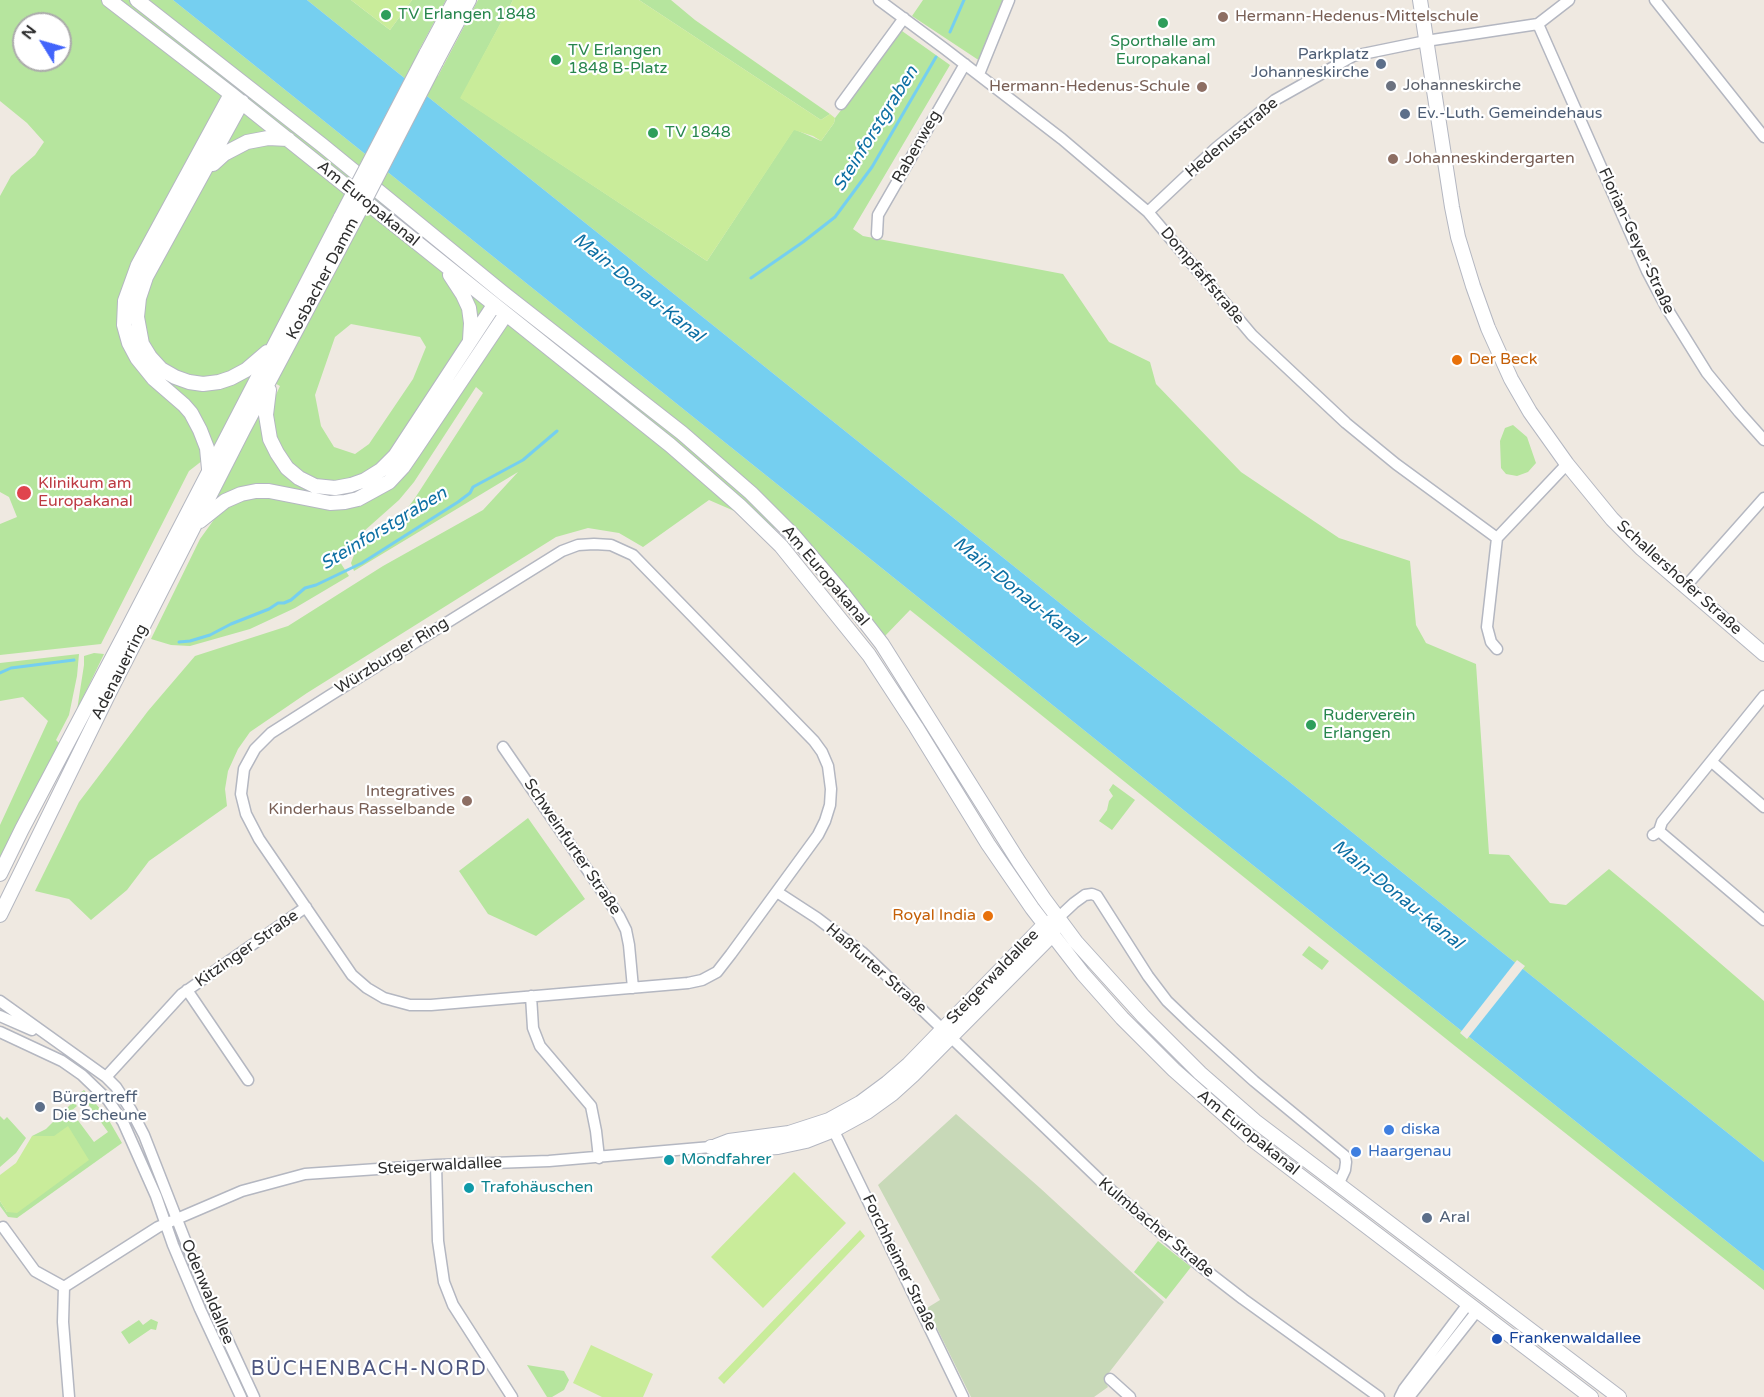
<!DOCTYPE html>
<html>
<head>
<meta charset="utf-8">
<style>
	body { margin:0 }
	#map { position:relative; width:1764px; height:1397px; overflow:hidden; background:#efe9e1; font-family:"Varela Round",sans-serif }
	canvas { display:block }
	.north { position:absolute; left:12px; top:12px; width:60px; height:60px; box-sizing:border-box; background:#fff; border:2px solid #ababab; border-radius:50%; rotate:307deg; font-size:16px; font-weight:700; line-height:24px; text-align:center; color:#2e2e2e }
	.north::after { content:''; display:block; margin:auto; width:21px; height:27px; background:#4264fb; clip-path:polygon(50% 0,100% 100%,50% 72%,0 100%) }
</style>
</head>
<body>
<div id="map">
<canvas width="1764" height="1397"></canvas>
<div class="north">N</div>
</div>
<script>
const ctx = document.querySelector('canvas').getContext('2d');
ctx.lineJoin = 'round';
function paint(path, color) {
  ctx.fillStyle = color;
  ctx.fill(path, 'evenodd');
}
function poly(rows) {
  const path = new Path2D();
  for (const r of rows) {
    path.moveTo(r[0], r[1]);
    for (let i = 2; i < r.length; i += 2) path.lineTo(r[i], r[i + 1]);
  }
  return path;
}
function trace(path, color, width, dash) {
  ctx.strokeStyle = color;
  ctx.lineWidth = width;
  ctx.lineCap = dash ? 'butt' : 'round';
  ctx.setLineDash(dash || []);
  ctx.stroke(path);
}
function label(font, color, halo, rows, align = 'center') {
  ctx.font = font + ' "Varela Round",sans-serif';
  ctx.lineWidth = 4.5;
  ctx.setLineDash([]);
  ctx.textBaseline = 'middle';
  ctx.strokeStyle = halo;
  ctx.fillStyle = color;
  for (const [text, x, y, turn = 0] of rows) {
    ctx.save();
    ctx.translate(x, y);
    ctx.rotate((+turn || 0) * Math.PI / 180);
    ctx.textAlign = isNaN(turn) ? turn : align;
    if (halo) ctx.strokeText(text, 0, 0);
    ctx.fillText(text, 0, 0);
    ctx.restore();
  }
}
paint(poly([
	[0,0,173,0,1196,820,1764,1271,1764,1290,1455,1046,910,610,884,637,808,543,709,500,643,547,619,533,588,528,556,537,307,693,250,732,238,749,228,771,225,789,227,806,149,861,127,890,91,920,69,899,35,891,79,802,148,711,195,656,288,626,383,566,483,510,518,472,354,571,351,563,356,550,386,529,404,513,415,498,483,393,476,387,414,482,399,500,345,548,340,562,349,576,295,608,250,629,190,646,171,645,151,639,200,539,218,514,227,506,246,499,265,497,371,499,466,381,457,350,387,456,361,475,334,482,311,478,291,464,275,440,272,419,274,399,280,386,253,371,212,453,189,471,101,644,0,655,0,524,17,517,9,497,0,492,0,196,11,176,35,155,44,142,27,123,0,101],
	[24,24,60,24,60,60,24,60],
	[351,324,420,337,426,347,413,379,369,444,355,454,334,447,321,426,315,395,335,337],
	[307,0,351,0,390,30,412,0,446,0,418,52,438,76,478,0,513,0,461,98,707,261,794,129,821,141,834,123,835,118,902,31,950,65,853,229,863,236,1063,274,1109,342,1150,362,1156,384,1241,472,1339,538,1410,561,1416,625,1426,643,1476,664,1489,854,1509,855,1550,903,1566,905,1609,869,1662,913,1764,1001,1764,1162,1287,780,1091,628],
	[639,0,671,0,695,20,830,114,821,120],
	[923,0,1009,0,983,63,912,16],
	[262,407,267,447,337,498,285,488,215,500],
	[1513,425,1527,437,1536,463,1528,472,1517,476,1506,474,1501,468,1500,441,1505,428],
	[94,653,104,654,77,710,84,665,84,656],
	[79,654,77,676,69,715,56,740,60,744,0,861,0,825,48,721,23,697,0,701,0,663],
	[1113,784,1135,800,1112,830,1099,821,1107,810,1109,801,1113,796,1109,790],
	[528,818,585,899,536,936,488,914,459,871],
	[1309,946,1329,961,1322,970,1302,955],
	[84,1090,107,1117,122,1143,17,1218,8,1217,0,1206,0,1201,7,1212,54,1136,32,1136,46,1129,73,1102,77,1106,71,1111,94,1142,108,1132,80,1093],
	[0,1116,4,1120,7,1117,26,1138,16,1153,0,1167],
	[1158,1241,1191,1267,1166,1299,1134,1272],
	[151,1319,158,1322,156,1330,151,1329,129,1344,121,1332,139,1320,143,1325],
	[527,1365,564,1371,569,1380,564,1390,552,1397,547,1397]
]), '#b6e59e');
paint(poly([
	[956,1114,1040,1188,1164,1302,1104,1379,1108,1387,1094,1397,971,1397,927,1308,940,1300,878,1185]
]), '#c8d9b8');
paint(poly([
	[351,0,412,0,390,30],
	[513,0,639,0,821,120,830,114,835,118,834,123,821,141,813,136,794,130,707,261,460,98],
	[68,1126,89,1160,17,1213,7,1212,0,1201,0,1175,16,1163,32,1136,54,1136],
	[794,1172,846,1223,763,1308,711,1257],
	[860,1230,865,1236,724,1384,718,1378],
	[591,1345,653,1374,643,1397,602,1397,573,1383]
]), '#c9ec9a');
paint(poly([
	[173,0,307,0,1091,628,1287,780,1764,1162,1764,1271,1196,820]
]), '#75cff0');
paint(poly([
	[1517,960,1525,966,1467,1039,1460,1033]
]), '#efe9e1');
trace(poly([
	[950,32,964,0],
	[751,278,803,242,835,217,872,167,936,57],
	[179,642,190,641,210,635,231,624,269,609,278,603,284,603,291,600,305,588,316,585,362,563,458,502,470,493,473,487,523,460,557,431],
	[0,673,11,668,74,660]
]), '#75cff0', 3);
const street = poly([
	[879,0,945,49,1062,139,1148,212,1252,335,1346,423,1396,464,1497,538],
	[1655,0,1764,137],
	[1538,24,1647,271,1666,307,1707,373,1739,412,1764,440],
	[979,74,1009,0],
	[841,104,904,18],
	[1148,212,1216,148,1275,100,1353,56,1426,41,1538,24,1569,0],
	[877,234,878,215,965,64],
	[594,544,611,545,633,555,814,741,822,752,828,766,831,789,830,805,825,821,818,835,731,954,717,972,702,980,688,983,431,1005,410,1005,384,998,367,988,352,975,259,839,246,814,241,794,244,769,255,749,271,733,329,696,562,551,578,545,594,544],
	[1685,587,1764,498],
	[1497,649,1491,642,1487,627,1497,538,1567,464],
	[503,747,619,916,626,930,629,945,633,988],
	[1712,762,1764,807],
	[1659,831,1764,920],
	[1653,835,1659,831,1662,822,1764,696],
	[777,892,817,918,863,953,1105,1185,1199,1265,1243,1299,1379,1397],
	[1058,918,1074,903,1085,895,1092,894,1097,896,1148,976,1167,1001,1191,1024,1254,1081,1345,1156,1346,1162,1345,1170,1338,1185],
	[187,990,248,1080],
	[531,996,533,1028,540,1046,591,1106,596,1131,599,1158],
	[0,1001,106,1077,116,1087,131,1110,144,1135,205,1291,254,1397],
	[0,1016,32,1030],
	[0,1032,62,1061,82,1075,108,1100,123,1122,156,1196,173,1245,200,1309,241,1397],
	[106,1077,182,994,306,907],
	[831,1125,963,1397],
	[436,1165,438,1241,444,1282,453,1305,512,1397],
	[3,1227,35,1271,64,1287],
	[64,1287,158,1227,242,1191,305,1174,436,1165,549,1161,711,1147],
	[64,1287,63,1322,69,1397],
	[1110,1379,1130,1397],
	[1400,1397,1404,1389,1468,1304],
	[1409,1397,1477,1311]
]);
const secondary = poly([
	[109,0,231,94,670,445,740,506,781,546,869,655,916,727,988,844,1032,908,1083,974,1122,1018,1174,1070,1253,1140,1591,1397],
	[137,0,322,145,503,293,682,433,751,493,794,536,840,590,882,644,1019,862,1044,899,1076,942,1143,1016,1200,1073,1255,1121,1619,1397],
	[1420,0,1452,207,1458,237,1473,286,1488,328,1511,379,1530,412,1567,464,1612,519,1642,549,1764,654],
	[426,54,455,0],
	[436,62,469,0],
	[242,102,146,277,139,298,137,317,142,344,150,357,161,369,175,377,189,382,203,384,219,382,231,378,246,370,267,352],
	[213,164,224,154,247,142,268,138,288,139],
	[450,275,463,295,469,308,471,323,470,340],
	[269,390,266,415,270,439,277,453,287,468,299,478,315,486,335,488,351,485,365,480,381,470,395,456,494,305],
	[209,469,207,448,200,430,191,413,184,405,154,379,137,358,129,343,124,325,125,301,138,265,231,94],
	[200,521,225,501,241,494,256,491,269,491,330,503,345,502,358,499,389,482,403,467,414,451,506,314],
	[0,874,22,829,127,630,341,217],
	[0,915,110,691,243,430,353,223],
	[716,1146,729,1141,789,1133,829,1120,860,1103,887,1083,909,1064,1044,925,1051,922],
	[711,1147,729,1150,778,1147,806,1141,834,1130,867,1112,892,1094,913,1075,1052,935,1054,929]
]);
trace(street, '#b4b7c1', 13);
trace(secondary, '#b4b7c1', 16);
trace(street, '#fff', 10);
trace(secondary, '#fff', 14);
const secondaryBridge = poly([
	[341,217,426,54],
	[353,223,436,62]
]);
trace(secondaryBridge, '#b4b7c1', 16, []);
trace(secondaryBridge, '#fff', 14);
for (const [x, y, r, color] of [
	[386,15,6,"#2e9e5b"],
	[1223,17,6,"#8d6e63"],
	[1163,23,6,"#2e9e5b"],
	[556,60,6,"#2e9e5b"],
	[1381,64,6,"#5c6f8a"],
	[1391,86,6,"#6b7280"],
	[1202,87,6,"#8d6e63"],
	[1405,114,6,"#5c6f8a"],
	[653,133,6,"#2e9e5b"],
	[1393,159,6,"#8d6e63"],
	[1457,360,6,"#e8710a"],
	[24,493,8,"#e0444e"],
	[1311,725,6,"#2e9e5b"],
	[467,801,6,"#8d6e63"],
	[988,916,6,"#e8710a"],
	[40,1107,6,"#5c6f8a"],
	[1389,1130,6,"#3f7fe0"],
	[1356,1152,6,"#3f7fe0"],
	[669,1160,6,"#0f9aa8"],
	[469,1188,6,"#0f9aa8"],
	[1427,1218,6,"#5c6f8a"],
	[1497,1339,6,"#1a4fb4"]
]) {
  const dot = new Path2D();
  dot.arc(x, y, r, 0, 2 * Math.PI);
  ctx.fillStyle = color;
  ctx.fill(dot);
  trace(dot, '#fff', 2);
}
label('16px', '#27864d', '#fff', [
	["TV Erlangen 1848",398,15],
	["Sporthalle am",1163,42,"center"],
	["Europakanal",1163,60,"center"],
	["TV Erlangen",568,51],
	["1848 B-Platz",568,69],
	["TV 1848",665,133],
	["Ruderverein",1323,716],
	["Erlangen",1323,734]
], 'left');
label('16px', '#785e54', '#fff', [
	["Hermann-Hedenus-Mittelschule",1235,17],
	["Hermann-Hedenus-Schule",1190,87,"right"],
	["Johanneskindergarten",1405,159],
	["Integratives",455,792,"right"],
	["Kinderhaus Rasselbande",455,810,"right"]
], 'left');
label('16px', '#4e5e75', '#fff', [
	["Parkplatz",1369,55,"right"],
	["Johanneskirche",1369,73,"right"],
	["Ev.-Luth. Gemeindehaus",1417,114],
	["Bürgertreff",52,1098],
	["Die Scheune",52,1116],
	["Aral",1439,1218]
], 'left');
label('16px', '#5b616d', '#fff', [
	["Johanneskirche",1403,86]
], 'left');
label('16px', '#2e2e2e', '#fff', [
	["Hedenusstraße",1232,138,-40],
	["Rabenweg",917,147,-60],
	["Am Europakanal",368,204,39],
	["Florian-Geyer-Straße",1636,241,65],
	["Dompfaffstraße",1202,276,50],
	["Kosbacher Damm",323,279,-62],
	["Am Europakanal",825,576,50],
	["Schallershofer Straße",1679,578,42],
	["Würzburger Ring",392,656,-32],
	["Adenauerring",120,672,-63],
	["Schweinfurter Straße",572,847,56],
	["Kitzinger Straße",247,949,-35],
	["Haßfurter Straße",876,969,41],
	["Steigerwaldallee",993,977,-46],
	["Am Europakanal",1248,1133,39],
	["Steigerwaldallee",440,1166,-3],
	["Kulmbacher Straße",1156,1228,40],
	["Forchheimer Straße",899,1263,64],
	["Odenwaldallee",207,1292,67]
]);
label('16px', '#c56008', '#fff', [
	["Der Beck",1469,360],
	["Royal India",976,916,"right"]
], 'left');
label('16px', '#be3a42', '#fff', [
	["Klinikum am",38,484],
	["Europakanal",38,502]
], 'left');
label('16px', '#366cbe', '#fff', [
	["diska",1401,1130],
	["Haargenau",1368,1152]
], 'left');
label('16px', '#0d838f', '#fff', [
	["Mondfahrer",681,1160],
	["Trafohäuschen",481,1188]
], 'left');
label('16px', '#164399', '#fff', [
	["Frankenwaldallee",1509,1339]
], 'left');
label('italic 18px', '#0d6fa3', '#fff', [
	["Steinforstgraben",876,129,-58],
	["Main-Donau-Kanal",638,288,39],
	["Steinforstgraben",384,529,-31],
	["Main-Donau-Kanal",1018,592,39],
	["Main-Donau-Kanal",1397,895,39]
]);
ctx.letterSpacing = '1.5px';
label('20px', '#4d5680', '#fff', [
	["BÜCHENBACH-NORD",369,1370]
]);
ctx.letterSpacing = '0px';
</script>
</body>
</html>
